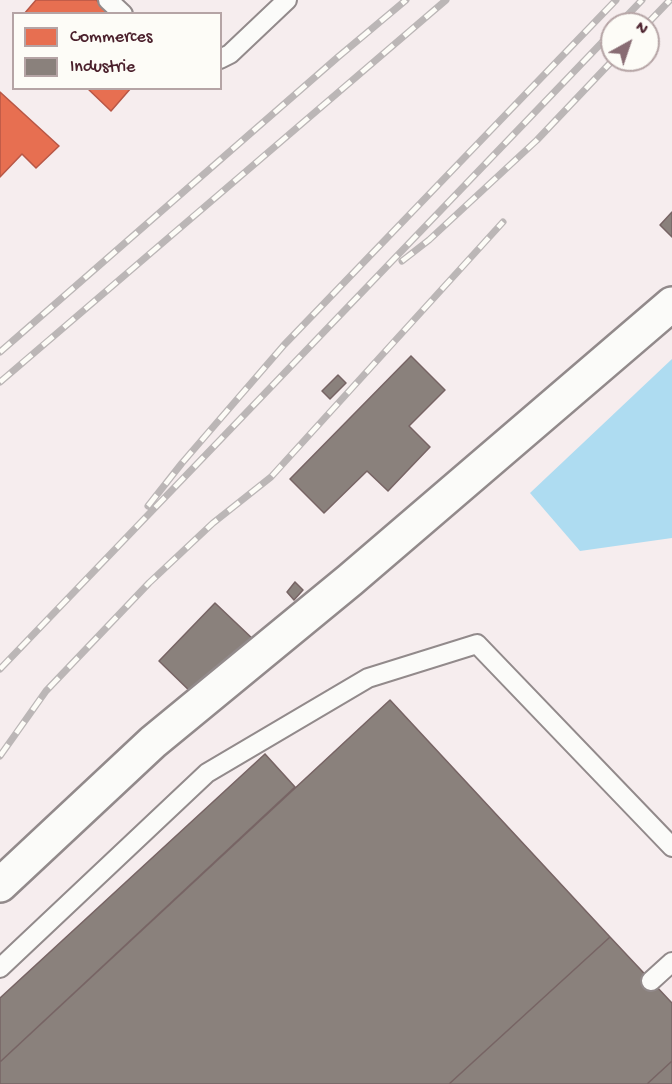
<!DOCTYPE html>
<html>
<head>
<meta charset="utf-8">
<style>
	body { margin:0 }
	#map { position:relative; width:672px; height:1084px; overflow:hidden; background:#fcfbf8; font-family:"Gochi Hand",sans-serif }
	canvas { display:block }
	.legend { position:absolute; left:12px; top:12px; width:210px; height:78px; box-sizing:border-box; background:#fdfcf7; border:2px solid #b5a4a5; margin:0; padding:8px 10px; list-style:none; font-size:18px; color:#4a1f2b }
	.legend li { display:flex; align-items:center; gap:12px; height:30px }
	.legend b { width:30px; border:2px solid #b5a4a5 }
	.north { position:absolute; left:600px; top:12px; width:60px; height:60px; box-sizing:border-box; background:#fdfcf7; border:2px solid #b5a4a5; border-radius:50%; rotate:40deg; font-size:16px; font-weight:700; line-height:24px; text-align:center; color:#4a1f2b }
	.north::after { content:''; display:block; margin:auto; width:21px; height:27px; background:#886c73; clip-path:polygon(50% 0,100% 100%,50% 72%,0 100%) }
</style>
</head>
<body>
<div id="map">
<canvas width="672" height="1084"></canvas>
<ul class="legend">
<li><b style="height:16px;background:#e76f51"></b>Commerces</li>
<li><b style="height:16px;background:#8a817c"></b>Industrie</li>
</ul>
<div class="north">N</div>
</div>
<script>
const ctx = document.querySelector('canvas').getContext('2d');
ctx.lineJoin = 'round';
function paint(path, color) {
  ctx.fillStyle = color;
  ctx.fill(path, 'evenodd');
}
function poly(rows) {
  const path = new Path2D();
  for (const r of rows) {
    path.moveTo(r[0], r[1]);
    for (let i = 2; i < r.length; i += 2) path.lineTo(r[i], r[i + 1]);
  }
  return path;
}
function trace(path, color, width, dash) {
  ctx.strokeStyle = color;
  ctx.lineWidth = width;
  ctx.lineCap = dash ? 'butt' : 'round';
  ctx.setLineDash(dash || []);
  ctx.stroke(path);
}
paint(poly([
	[0,0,672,0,672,1084,0,1084],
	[14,14,220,14,220,88,14,88],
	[612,24,648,24,648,60,612,60]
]), '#f6edee');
paint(poly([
	[672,359,672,538,580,551,530,493]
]), '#aedcf1');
const shops = poly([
	[36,0,96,0,111,14,24,14,36,0],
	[87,88,131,88,111,111,87,88],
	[0,92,59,146,36,168,22,154,0,177,0,92]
]);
paint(shops, '#e76f51');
trace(shops, '#b85746', 1.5);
const industry = poly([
	[672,212,672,237,660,225,672,212],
	[411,356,445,390,409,426,430,447,388,491,367,471,324,513,290,479,411,356],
	[338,375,346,383,330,399,322,391,338,375],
	[295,582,303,590,294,600,287,592,295,582],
	[215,603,255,641,199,700,159,661,215,603],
	[390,700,610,937,449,1084,0,1084,0,1062,390,700],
	[265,754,295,787,0,1062,0,998,265,754],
	[610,937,672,1003,672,1061,647,1084,449,1084,610,937],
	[672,1061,672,1084,647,1084,672,1061]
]);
paint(industry, '#8a817c');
trace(industry, '#776464', 1.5);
const service = poly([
	[108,0,123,14],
	[220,59,230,54,287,0],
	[0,968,207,773,368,678,477,644,672,847],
	[651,981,672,962]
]);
const minor = poly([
	[0,885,153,742,350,580,672,304]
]);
trace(service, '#928a8b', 22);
trace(minor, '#928a8b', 38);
trace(service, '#fbfbf9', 18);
trace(minor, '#fbfbf9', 33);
const rail = poly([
	[619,24,642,0],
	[647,24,670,0],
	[402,261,429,240,537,140,613,60],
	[0,352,338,57,406,0],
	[0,382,446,0],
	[148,506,182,463,284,345,616,0],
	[0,669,612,32],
	[0,756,46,691,149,583,213,523,271,477,503,222]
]);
trace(rail, '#bbb6b6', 7);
trace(rail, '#fdfcf7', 4.5, [14]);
</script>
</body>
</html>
